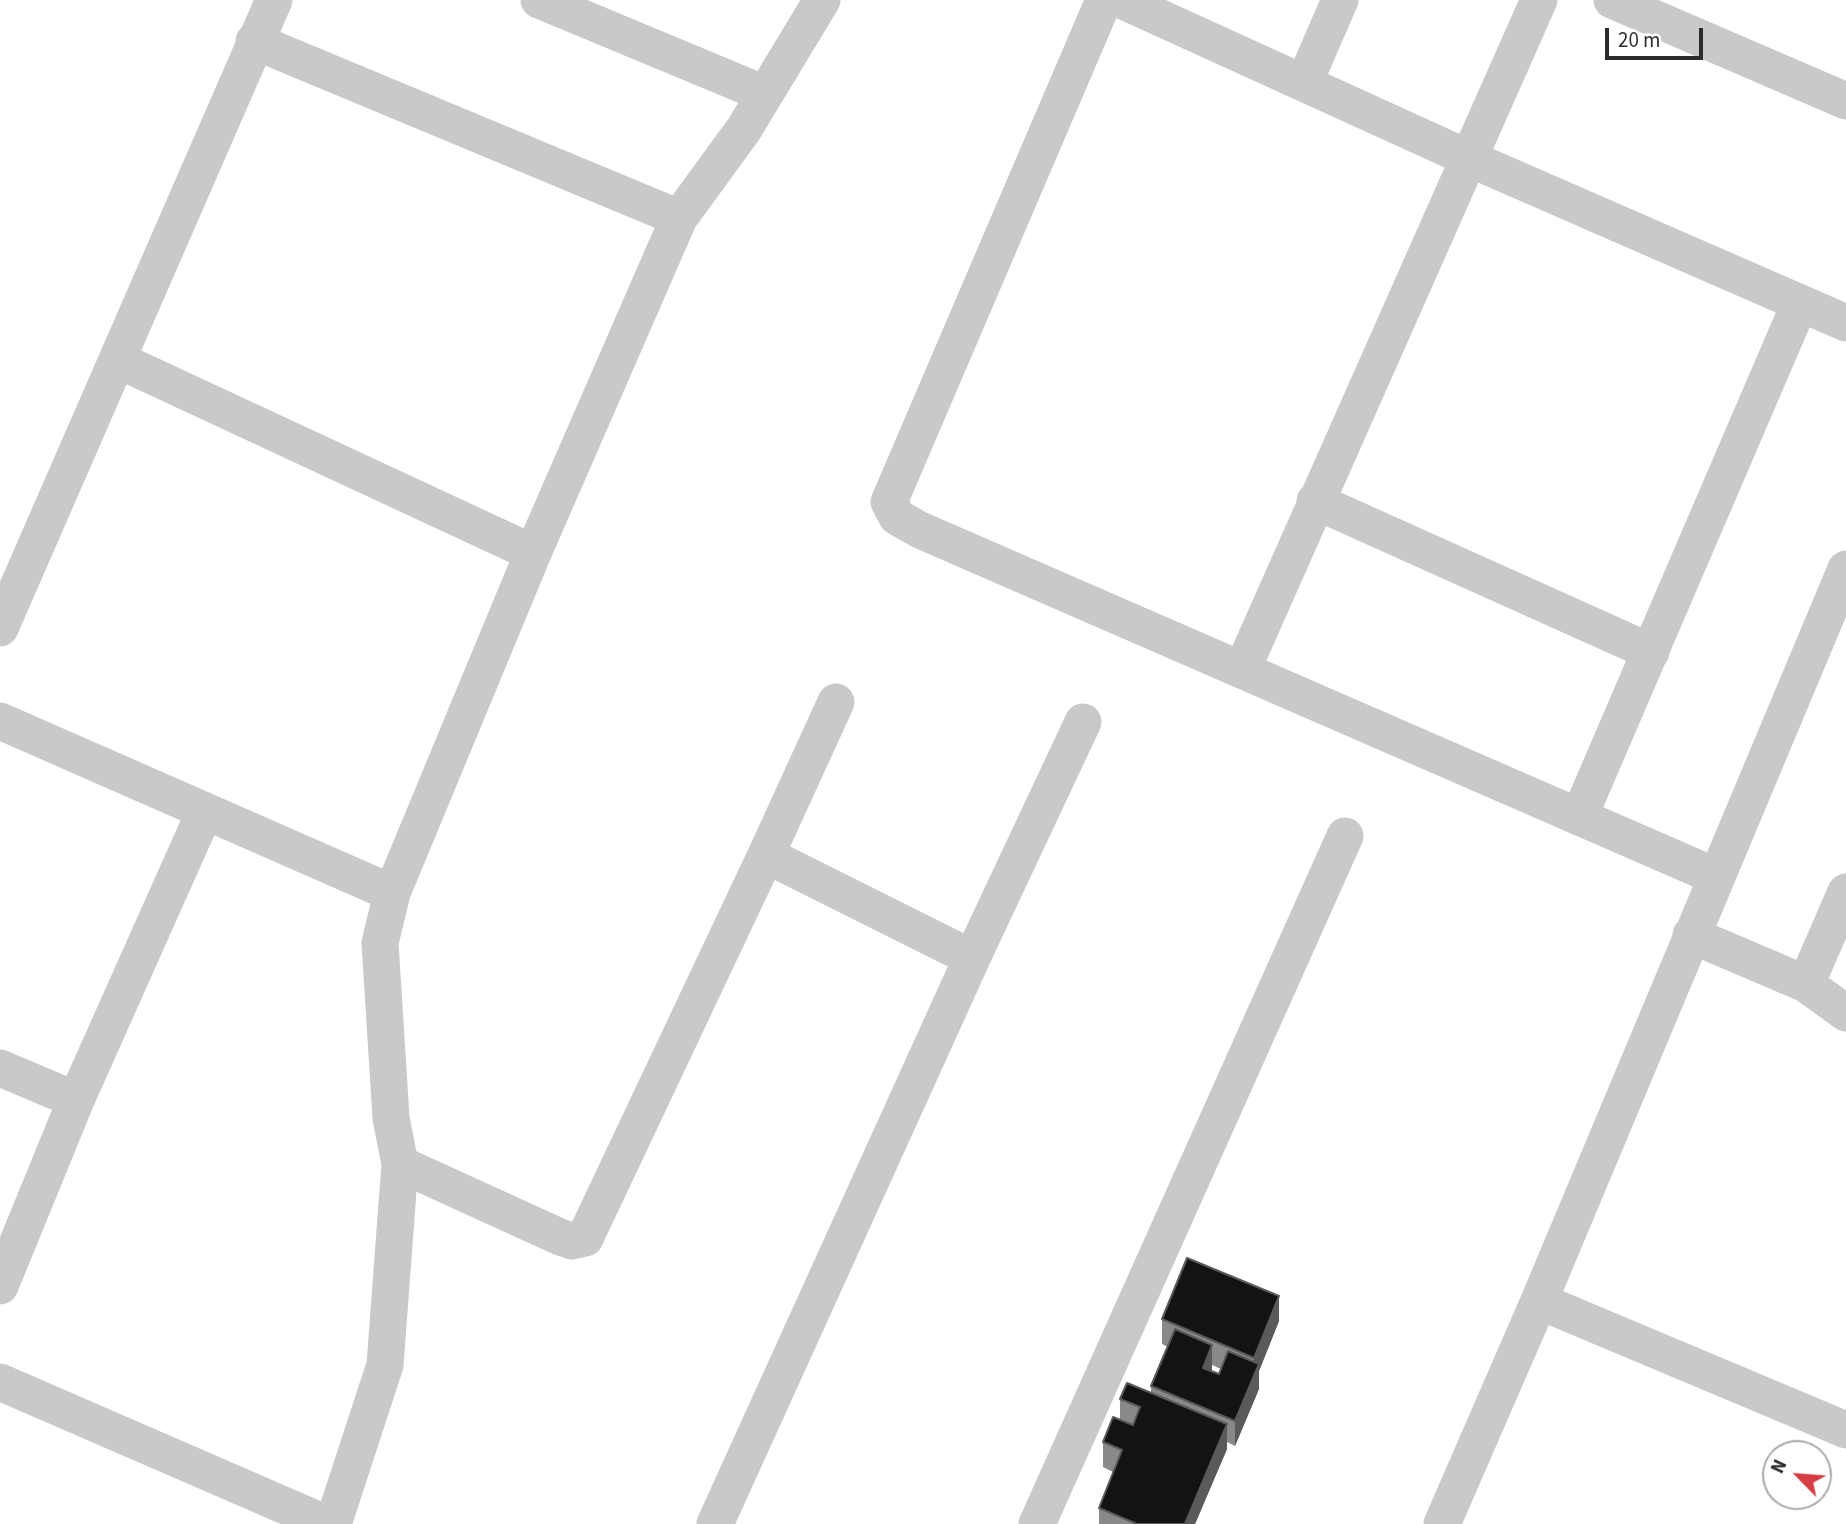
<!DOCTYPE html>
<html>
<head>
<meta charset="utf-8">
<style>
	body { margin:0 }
	#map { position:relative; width:1846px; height:1524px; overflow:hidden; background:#fff; font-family:"Source Sans 3",sans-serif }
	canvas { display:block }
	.north { position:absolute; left:1762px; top:1440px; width:70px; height:70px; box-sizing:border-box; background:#fff; border:2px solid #ababab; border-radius:50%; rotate:295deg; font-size:19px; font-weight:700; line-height:28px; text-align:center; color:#2c2c2c }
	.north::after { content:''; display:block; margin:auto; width:24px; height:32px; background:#d63c43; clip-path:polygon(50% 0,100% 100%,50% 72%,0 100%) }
	.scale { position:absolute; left:1605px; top:28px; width:98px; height:32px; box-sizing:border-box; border:4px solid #2c2c2c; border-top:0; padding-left:9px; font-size:21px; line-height:24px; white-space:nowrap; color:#2c2c2c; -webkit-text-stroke:5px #fff; paint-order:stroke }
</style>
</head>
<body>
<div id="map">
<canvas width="1846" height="1524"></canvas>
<div class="north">N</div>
<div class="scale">20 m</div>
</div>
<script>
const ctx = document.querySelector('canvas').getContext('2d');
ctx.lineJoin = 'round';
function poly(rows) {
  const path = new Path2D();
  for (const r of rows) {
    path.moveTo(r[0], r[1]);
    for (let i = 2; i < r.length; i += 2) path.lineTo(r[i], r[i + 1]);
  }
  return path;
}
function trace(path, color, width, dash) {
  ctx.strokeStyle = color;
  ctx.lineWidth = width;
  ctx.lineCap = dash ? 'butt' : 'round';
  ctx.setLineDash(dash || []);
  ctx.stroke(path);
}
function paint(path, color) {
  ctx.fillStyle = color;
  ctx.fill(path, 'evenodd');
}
trace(poly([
	[539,0,765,94],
	[1104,0,889,502,897,517,920,530,1715,876],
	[1121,0,1468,158,1846,323],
	[1612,0,1846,101],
	[254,41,679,218],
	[1304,83,1340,0],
	[118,360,533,553],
	[1315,501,1651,652],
	[0,628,274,0],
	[1242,670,1539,0],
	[0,721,392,893],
	[1579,817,1800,303],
	[766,855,836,702],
	[1691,935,1806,984,1846,1013],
	[1806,984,1846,892],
	[0,1068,76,1100],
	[400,1164,391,1118,380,943,392,893,533,553,679,218,744,129,822,0],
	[0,1286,76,1100,205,811],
	[1539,1301,1846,1430],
	[0,1382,327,1524],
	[333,1524,385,1365,400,1164,560,1237,572,1241,585,1238,766,855,972,958,1083,722],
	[715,1524,972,958],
	[1037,1524,1345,836],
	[1442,1524,1539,1301,1846,569]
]), '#c9c9c9', 37);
paint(poly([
	[1162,1319,1279,1321,1259,1371,1259,1389,1235,1446,1227,1442,1227,1449,1195,1524,1099,1524,1099,1508,1113,1472,1103,1467,1103,1442,1120,1419,1120,1399,1151,1393,1151,1386,1168,1347,1162,1344],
	[1212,1365,1221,1369,1219,1374,1211,1371]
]), '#898989');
paint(poly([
	[1279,1296,1279,1321,1259,1371,1259,1389,1235,1446,1235,1421,1254,1376,1254,1358],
	[1212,1345,1212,1370,1203,1393,1203,1368],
	[1227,1424,1227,1449,1195,1524,1185,1524]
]), '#5a5a5a');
const building = poly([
	[1187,1258,1279,1296,1254,1358,1162,1319,1187,1258],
	[1175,1329,1212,1345,1203,1368,1219,1374,1228,1351,1259,1364,1235,1421,1151,1386,1175,1329],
	[1127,1383,1227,1424,1185,1524,1137,1524,1099,1508,1122,1450,1103,1442,1113,1417,1133,1425,1140,1407,1120,1399,1127,1383]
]);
paint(building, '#131313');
trace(building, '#5a5a5a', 2);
</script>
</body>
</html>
